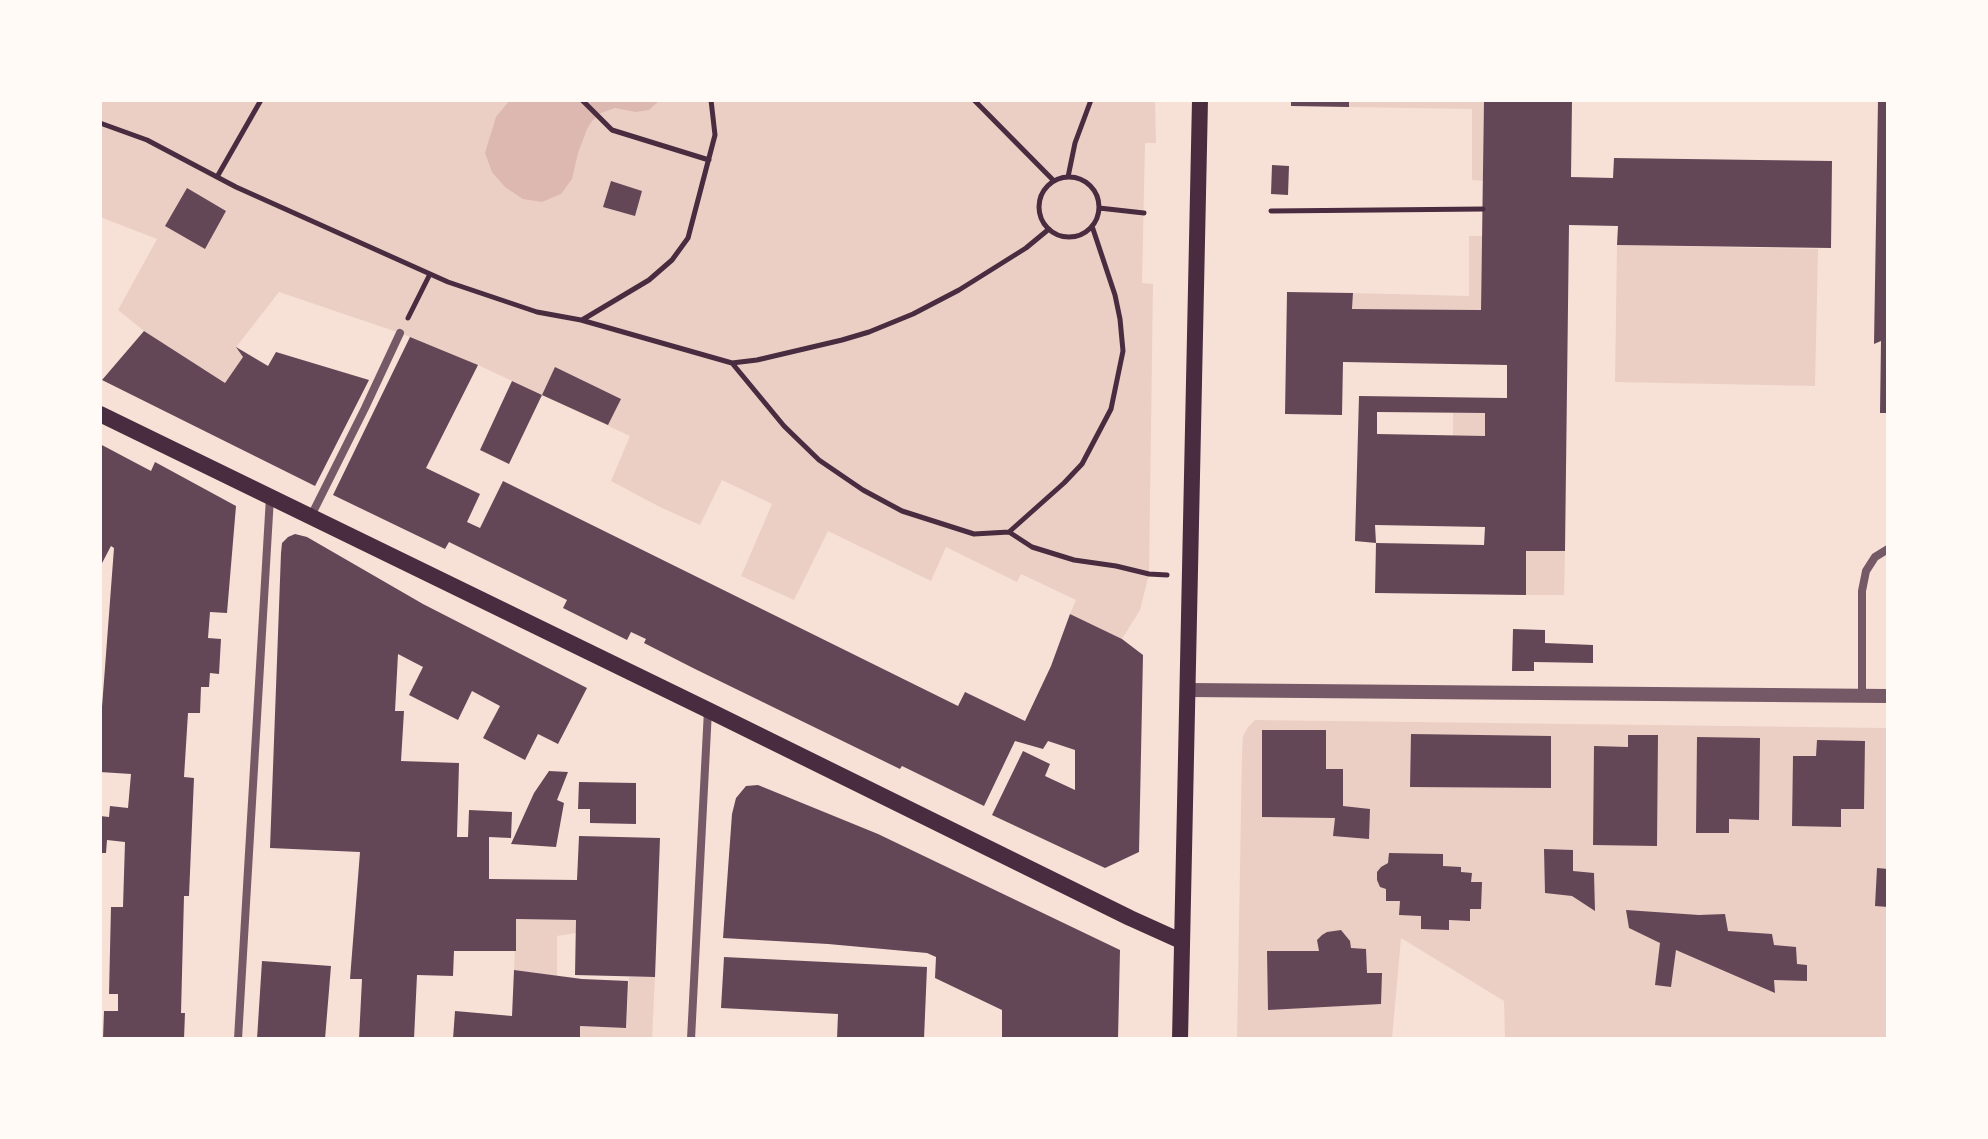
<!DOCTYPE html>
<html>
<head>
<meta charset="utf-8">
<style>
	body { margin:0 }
	#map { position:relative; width:1988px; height:1139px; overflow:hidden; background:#f7e1d7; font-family:Signika,sans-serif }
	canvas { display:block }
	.frame { position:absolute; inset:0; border:102px solid #fffaf5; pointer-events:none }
</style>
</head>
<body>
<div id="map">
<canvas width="1988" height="1139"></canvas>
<div class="frame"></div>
</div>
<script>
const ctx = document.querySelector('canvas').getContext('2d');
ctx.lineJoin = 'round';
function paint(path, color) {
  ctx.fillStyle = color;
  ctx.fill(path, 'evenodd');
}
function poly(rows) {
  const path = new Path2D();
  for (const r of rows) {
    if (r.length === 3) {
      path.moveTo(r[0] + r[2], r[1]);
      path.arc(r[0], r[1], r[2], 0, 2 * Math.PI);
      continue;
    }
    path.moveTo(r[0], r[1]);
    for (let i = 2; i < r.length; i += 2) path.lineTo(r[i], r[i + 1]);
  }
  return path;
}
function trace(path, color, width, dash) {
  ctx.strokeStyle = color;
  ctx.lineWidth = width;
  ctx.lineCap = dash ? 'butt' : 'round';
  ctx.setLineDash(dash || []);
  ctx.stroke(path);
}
paint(poly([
	[100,100,1155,100,1156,143,1145,143,1142,283,1153,284,1149,574,1140,610,1122,639,1070,614,1076,600,1021,574,1017,582,946,547,931,581,828,531,794,600,741,576,772,504,722,480,700,525,660,507,611,481,630,436,478,365,400,333,279,292,237,346,243,357,225,383,144,331,118,310,157,239,100,217],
	[1349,100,1484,100,1483,181,1472,180,1472,109,1349,107],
	[1469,236,1482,236,1481,310,1352,309,1353,293,1469,296],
	[1617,245,1818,249,1815,386,1615,382],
	[1453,413,1485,413,1485,436,1453,436],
	[1526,551,1565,551,1564,595,1526,595],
	[1255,720,1888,728,1888,1039,1505,1039,1504,1001,1401,938,1392,1039,1237,1039,1242,752,1243,736,1248,727],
	[516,919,576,920,576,933,557,936,557,976,514,970],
	[629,977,655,977,652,1039,580,1039,580,1026,626,1028]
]), '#ebcfc5');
paint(poly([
	[510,100,660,100,649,110,636,112,615,108,601,113,592,121,587,129,578,153,572,179,561,194,542,202,523,199,505,187,492,172,485,153,496,117]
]), '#dcb8b0');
paint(poly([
	[1291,100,1349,100,1349,107,1291,106],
	[1484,100,1572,100,1571,177,1613,178,1614,158,1832,161,1831,248,1617,245,1618,226,1569,225,1565,551,1526,551,1526,595,1375,593,1376,543,1355,541,1359,396,1507,398,1507,365,1343,362,1342,415,1285,414,1287,292,1353,293,1352,309,1481,310],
	[1377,412,1485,413,1485,436,1377,434],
	[1375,525,1485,527,1484,545,1376,543],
	[1878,100,1888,100,1888,413,1880,413,1881,341,1874,344],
	[1272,165,1289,166,1288,195,1271,194],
	[611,181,642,191,635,216,603,207],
	[187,188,226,211,205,249,165,226],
	[144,331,225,383,243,357,236,347,268,366,276,352,369,380,315,486,102,380],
	[410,337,478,365,426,468,480,494,467,522,480,528,503,481,958,706,965,692,1025,721,1051,666,1070,614,1122,639,1143,655,1139,852,1105,868,992,815,1023,751,1050,764,1045,776,1075,790,1075,750,1048,741,1043,749,1015,741,984,806,902,766,900,769,695,669,644,643,646,639,631,632,627,640,563,608,567,600,449,542,445,549,333,495],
	[555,367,621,399,608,425,542,395],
	[512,381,542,395,509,464,480,450],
	[100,444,151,471,155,462,236,506,227,613,210,612,208,638,221,639,219,674,210,673,209,687,201,687,200,713,188,713,184,777,194,778,189,896,184,896,181,1013,185,1013,184,1039,103,1039,104,1011,118,1011,118,994,109,994,111,907,123,907,125,842,107,840,106,853,100,853,100,816,109,817,110,806,128,808,131,774,100,772,100,707,102,707,114,548,111,546,100,567],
	[295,534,307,537,423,604,587,688,558,744,538,734,525,760,483,738,500,706,472,691,458,720,409,695,423,667,398,654,395,711,404,711,401,761,459,763,457,837,468,837,469,810,512,812,511,838,489,837,489,879,577,880,579,836,660,838,655,977,575,975,576,920,516,919,516,951,454,951,453,976,417,975,414,1039,359,1039,362,979,350,979,360,852,270,848,281,553,282,543,288,537],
	[1513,629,1545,630,1545,643,1593,645,1593,663,1534,662,1534,671,1512,671],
	[1262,730,1326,730,1326,769,1343,769,1343,806,1370,809,1369,839,1333,836,1335,818,1262,817],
	[1411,734,1551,736,1551,788,1410,787],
	[1628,735,1658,735,1657,846,1593,845,1594,746,1628,747],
	[1697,737,1760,738,1759,820,1729,819,1729,833,1696,833],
	[1817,740,1865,741,1864,809,1841,809,1841,827,1792,826,1793,756,1816,756],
	[549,771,568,772,557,800,564,803,556,847,511,844,534,793],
	[579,782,636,783,636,824,590,823,590,809,578,809],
	[758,785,878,834,1120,950,1118,1039,1002,1039,1002,1010,935,978,936,957,927,953,828,944,723,938,732,814,736,798,746,786],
	[1544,849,1573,850,1573,871,1594,873,1595,911,1572,896,1545,893],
	[1389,853,1443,854,1443,866,1461,867,1461,872,1472,873,1471,882,1482,882,1481,909,1470,909,1470,921,1449,920,1449,930,1421,929,1421,916,1399,915,1400,901,1386,901,1386,889,1380,887,1377,880,1377,872,1381,867,1388,863],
	[1877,868,1888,869,1888,907,1875,906],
	[1626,910,1699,915,1725,914,1728,931,1772,934,1774,945,1796,947,1797,964,1807,965,1807,981,1774,980,1775,993,1676,950,1671,987,1655,985,1660,943,1629,928],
	[1341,930,1350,941,1351,948,1366,949,1367,973,1382,973,1381,1004,1268,1010,1267,951,1319,951,1317,940,1322,935,1327,932],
	[724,957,927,967,924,1039,837,1039,838,1014,721,1008],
	[262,961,331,966,325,1039,257,1039],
	[514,970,582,979,628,981,626,1028,580,1026,580,1039,453,1039,455,1011,512,1016]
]), '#644757');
trace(poly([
	[582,100,612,130,709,160],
	[974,100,1054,181],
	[100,123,147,140,236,187,448,282,537,312,581,320,732,363,784,426,819,460,863,490,902,511,974,534,1009,532,1032,547,1074,560,1116,566,1149,574,1167,575],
	[217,177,261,100],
	[1068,177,1075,143,1091,100],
	[1069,207,30],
	[1099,208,1144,213],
	[1271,211,1483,209],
	[408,318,430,274],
	[582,320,649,280,672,260,688,238,715,135,711,100],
	[732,363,757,360,842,340,869,332,913,314,959,290,1026,248,1049,229],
	[1009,532,1064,483,1082,464,1111,409,1123,351,1120,319,1115,295,1092,226]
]), '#4a2c40', 5);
trace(poly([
	[311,516,365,408,400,333],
	[1862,696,1862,591,1866,571,1875,557,1888,549],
	[238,1039,270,497],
	[691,1039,708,710]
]), '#755966', 8);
trace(poly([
	[1189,690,1888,696]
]), '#755966', 14);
trace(poly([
	[100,414,708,710,1130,918,1181,941],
	[1180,1039,1200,100]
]), '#4a2c40', 16);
</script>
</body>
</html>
